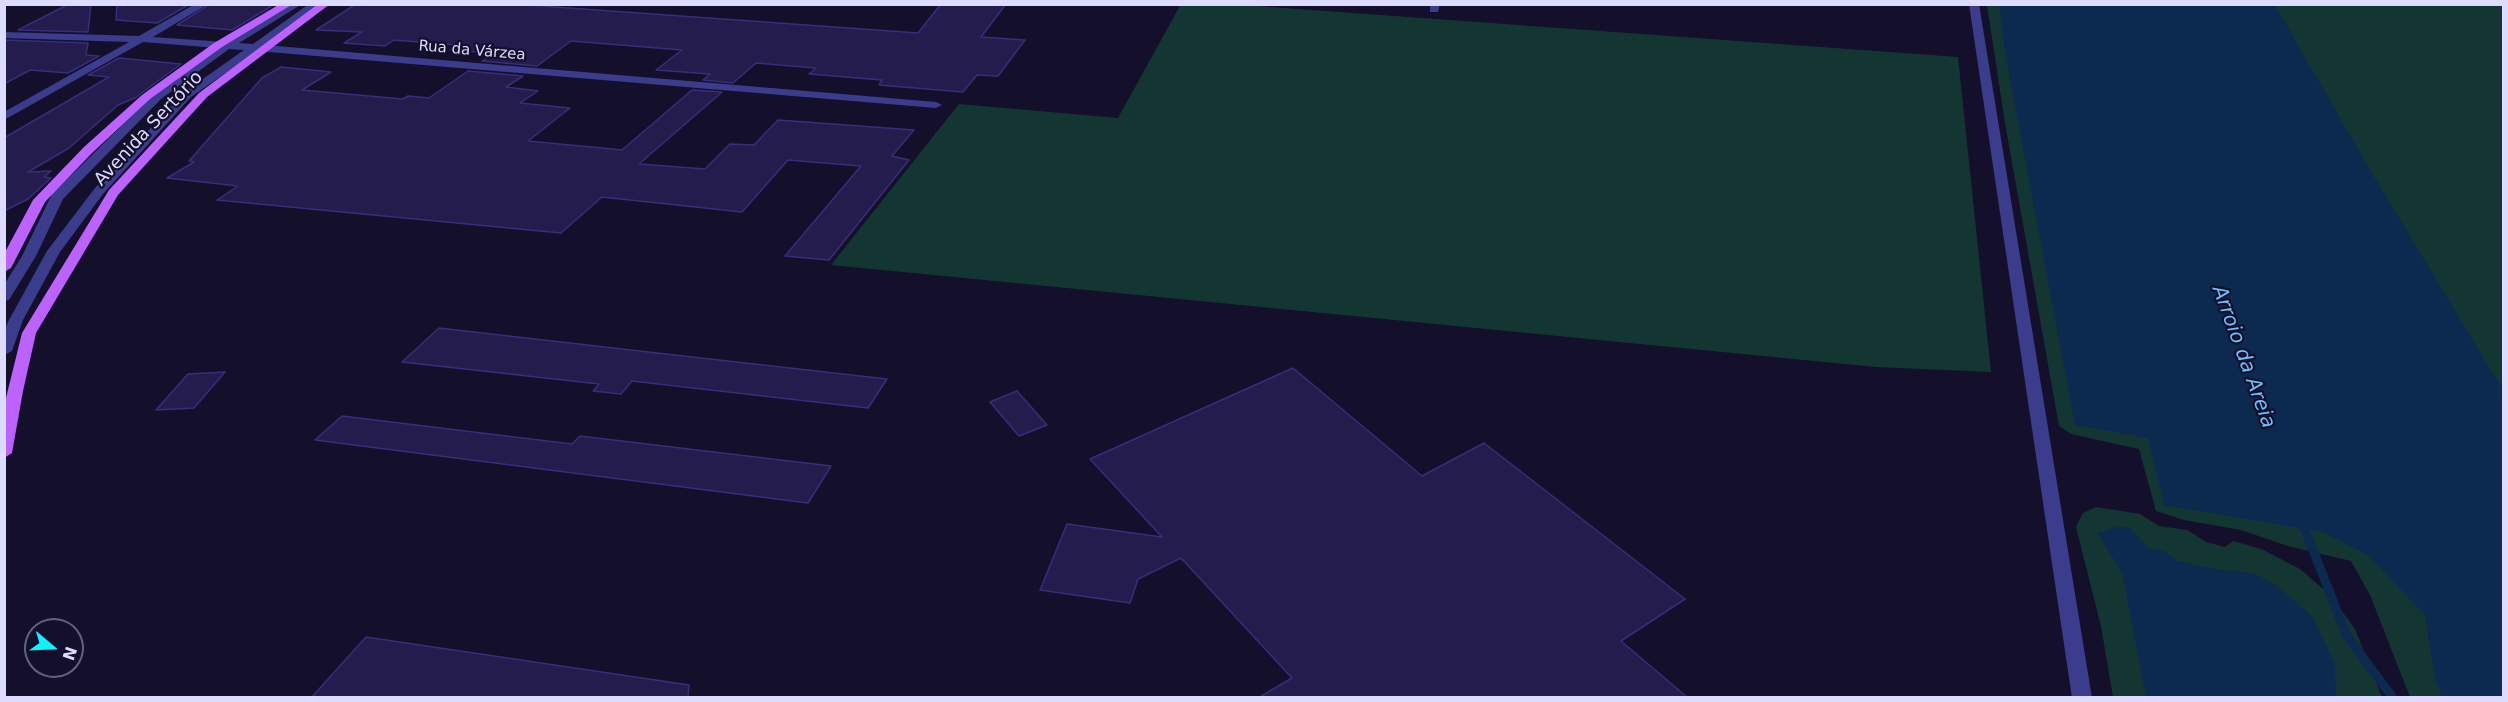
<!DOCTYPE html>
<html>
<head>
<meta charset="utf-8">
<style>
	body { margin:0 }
	#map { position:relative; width:2508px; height:702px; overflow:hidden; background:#14102c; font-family:"DejaVu Sans",sans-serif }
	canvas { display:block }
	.frame { position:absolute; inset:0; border:6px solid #dddbff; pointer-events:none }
	.north { position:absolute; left:24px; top:618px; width:60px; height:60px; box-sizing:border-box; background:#14102c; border:2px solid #646180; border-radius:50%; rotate:109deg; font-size:16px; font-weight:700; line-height:24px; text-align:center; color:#dddbff }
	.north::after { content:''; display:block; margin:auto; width:21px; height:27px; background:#07f5ff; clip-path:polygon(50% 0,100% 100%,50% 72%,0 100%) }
</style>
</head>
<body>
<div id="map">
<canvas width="2508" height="702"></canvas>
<div class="frame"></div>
<div class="north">N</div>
</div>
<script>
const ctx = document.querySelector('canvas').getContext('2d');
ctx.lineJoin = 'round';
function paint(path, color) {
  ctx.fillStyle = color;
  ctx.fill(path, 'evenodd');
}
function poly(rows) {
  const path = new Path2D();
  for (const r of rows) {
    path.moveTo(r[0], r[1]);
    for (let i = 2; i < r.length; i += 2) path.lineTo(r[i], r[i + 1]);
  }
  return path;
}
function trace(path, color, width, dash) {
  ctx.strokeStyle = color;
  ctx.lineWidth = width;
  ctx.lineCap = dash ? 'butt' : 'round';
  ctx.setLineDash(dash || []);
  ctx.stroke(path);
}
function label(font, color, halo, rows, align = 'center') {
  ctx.font = font + ' "DejaVu Sans",sans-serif';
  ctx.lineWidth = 4.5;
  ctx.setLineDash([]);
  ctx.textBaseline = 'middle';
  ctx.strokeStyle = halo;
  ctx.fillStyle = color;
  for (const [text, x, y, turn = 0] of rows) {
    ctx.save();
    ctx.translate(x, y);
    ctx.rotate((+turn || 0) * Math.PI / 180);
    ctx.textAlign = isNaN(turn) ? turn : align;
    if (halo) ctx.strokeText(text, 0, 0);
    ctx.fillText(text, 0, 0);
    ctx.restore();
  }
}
paint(poly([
	[1181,4,1243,5,1958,57,1991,372,1876,367,831,265,959,104,1118,118],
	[2501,4,2503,7,2503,697,2410,697,2370,595,2351,561,2288,546,2241,530,2184,520,2156,511,2139,449,2071,434,2059,426,2005,123,1987,5],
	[2096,507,2140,514,2159,526,2187,530,2206,542,2225,547,2233,541,2261,549,2300,569,2330,595,2355,629,2382,697,2113,697,2101,626,2076,527,2083,513]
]), '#133633');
paint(poly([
	[1999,5,2275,5,2370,170,2503,390,2503,697,2442,697,2434,675,2425,615,2368,555,2323,532,2164,505,2148,438,2075,425,2005,52],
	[2117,527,2129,527,2150,549,2164,551,2177,561,2221,570,2254,573,2275,585,2312,616,2335,664,2336,697,2146,697,2122,572,2097,533]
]), '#0c2950');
trace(poly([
	[2301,520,2347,636,2393,698]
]), '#0c2950', 9);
const building = poly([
	[69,4,91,4,88,32,18,30,69,4],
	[117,4,190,4,157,23,116,20,117,4],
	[210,4,275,4,232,30,177,25,210,4],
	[356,4,513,4,918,33,941,4,1006,4,981,37,1025,40,998,76,977,75,963,92,879,85,882,80,809,74,816,68,756,63,733,83,703,80,710,74,656,70,682,50,571,41,537,66,482,61,494,53,450,50,457,45,394,40,385,46,344,43,362,32,316,30,356,4],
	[4,40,88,43,86,55,99,56,68,73,30,70,4,84,4,40],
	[119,58,181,64,135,98,118,105,69,148,28,172,51,171,44,177,51,178,28,199,4,211,4,138,109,77,88,75,119,58],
	[281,67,331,72,302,90,403,99,408,96,429,98,468,71,523,76,506,87,538,91,520,103,570,108,528,141,622,150,692,90,722,92,639,164,705,169,730,144,754,145,778,120,914,130,892,156,909,160,829,260,785,256,861,166,788,160,742,212,602,197,561,233,217,200,238,186,167,178,194,162,189,161,262,78,281,67],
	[439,328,657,353,887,379,868,408,632,381,621,394,593,391,599,384,402,362,439,328],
	[1293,368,1422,476,1484,443,1685,599,1621,641,1688,698,1258,698,1292,678,1181,558,1138,579,1130,603,1040,590,1067,524,1162,537,1090,459,1293,368],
	[225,372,194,408,156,410,188,374,225,372],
	[1017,391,1047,425,1019,436,990,402,1017,391],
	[342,416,572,444,580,436,831,466,808,503,315,440,342,416],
	[366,637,689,685,688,698,311,698,366,637]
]);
paint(building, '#231c4d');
trace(building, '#382d7a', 1.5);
paint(poly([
	[195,4,208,4,153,37,225,42,289,4,302,4,239,43,253,44,309,4,321,4,265,45,936,102,942,105,936,108,257,51,191,97,103,194,60,252,23,320,12,351,4,355,4,331,9,320,47,251,95,188,183,93,244,50,229,49,161,99,63,199,36,256,9,300,4,301,4,285,22,256,52,194,153,95,217,48,143,42,4,120,4,112,129,42,4,38,4,32,139,36,195,4],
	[1430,4,1440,4,1438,12,1430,12,1430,4],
	[1969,4,1979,4,2092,698,2072,698,1969,4]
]), '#3b3c8c');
paint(poly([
	[280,4,293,4,222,47,150,99,92,153,45,202,11,268,4,272,4,254,33,200,84,147,142,95,214,43,280,4],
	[318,4,330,4,207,97,118,195,36,333,23,391,12,453,4,458,4,406,22,333,109,190,199,93,318,4]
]), '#bb62ff');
label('15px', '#dddbff', '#14102c', [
	["Rua da Várzea",472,51,5]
]);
label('18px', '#dddbff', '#14102c', [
	["Avenida Sertório",149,129,-47]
]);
label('italic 20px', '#69c2ff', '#14102c', [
	["Arroio da Areia",2243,357,70]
]);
</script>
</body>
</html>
